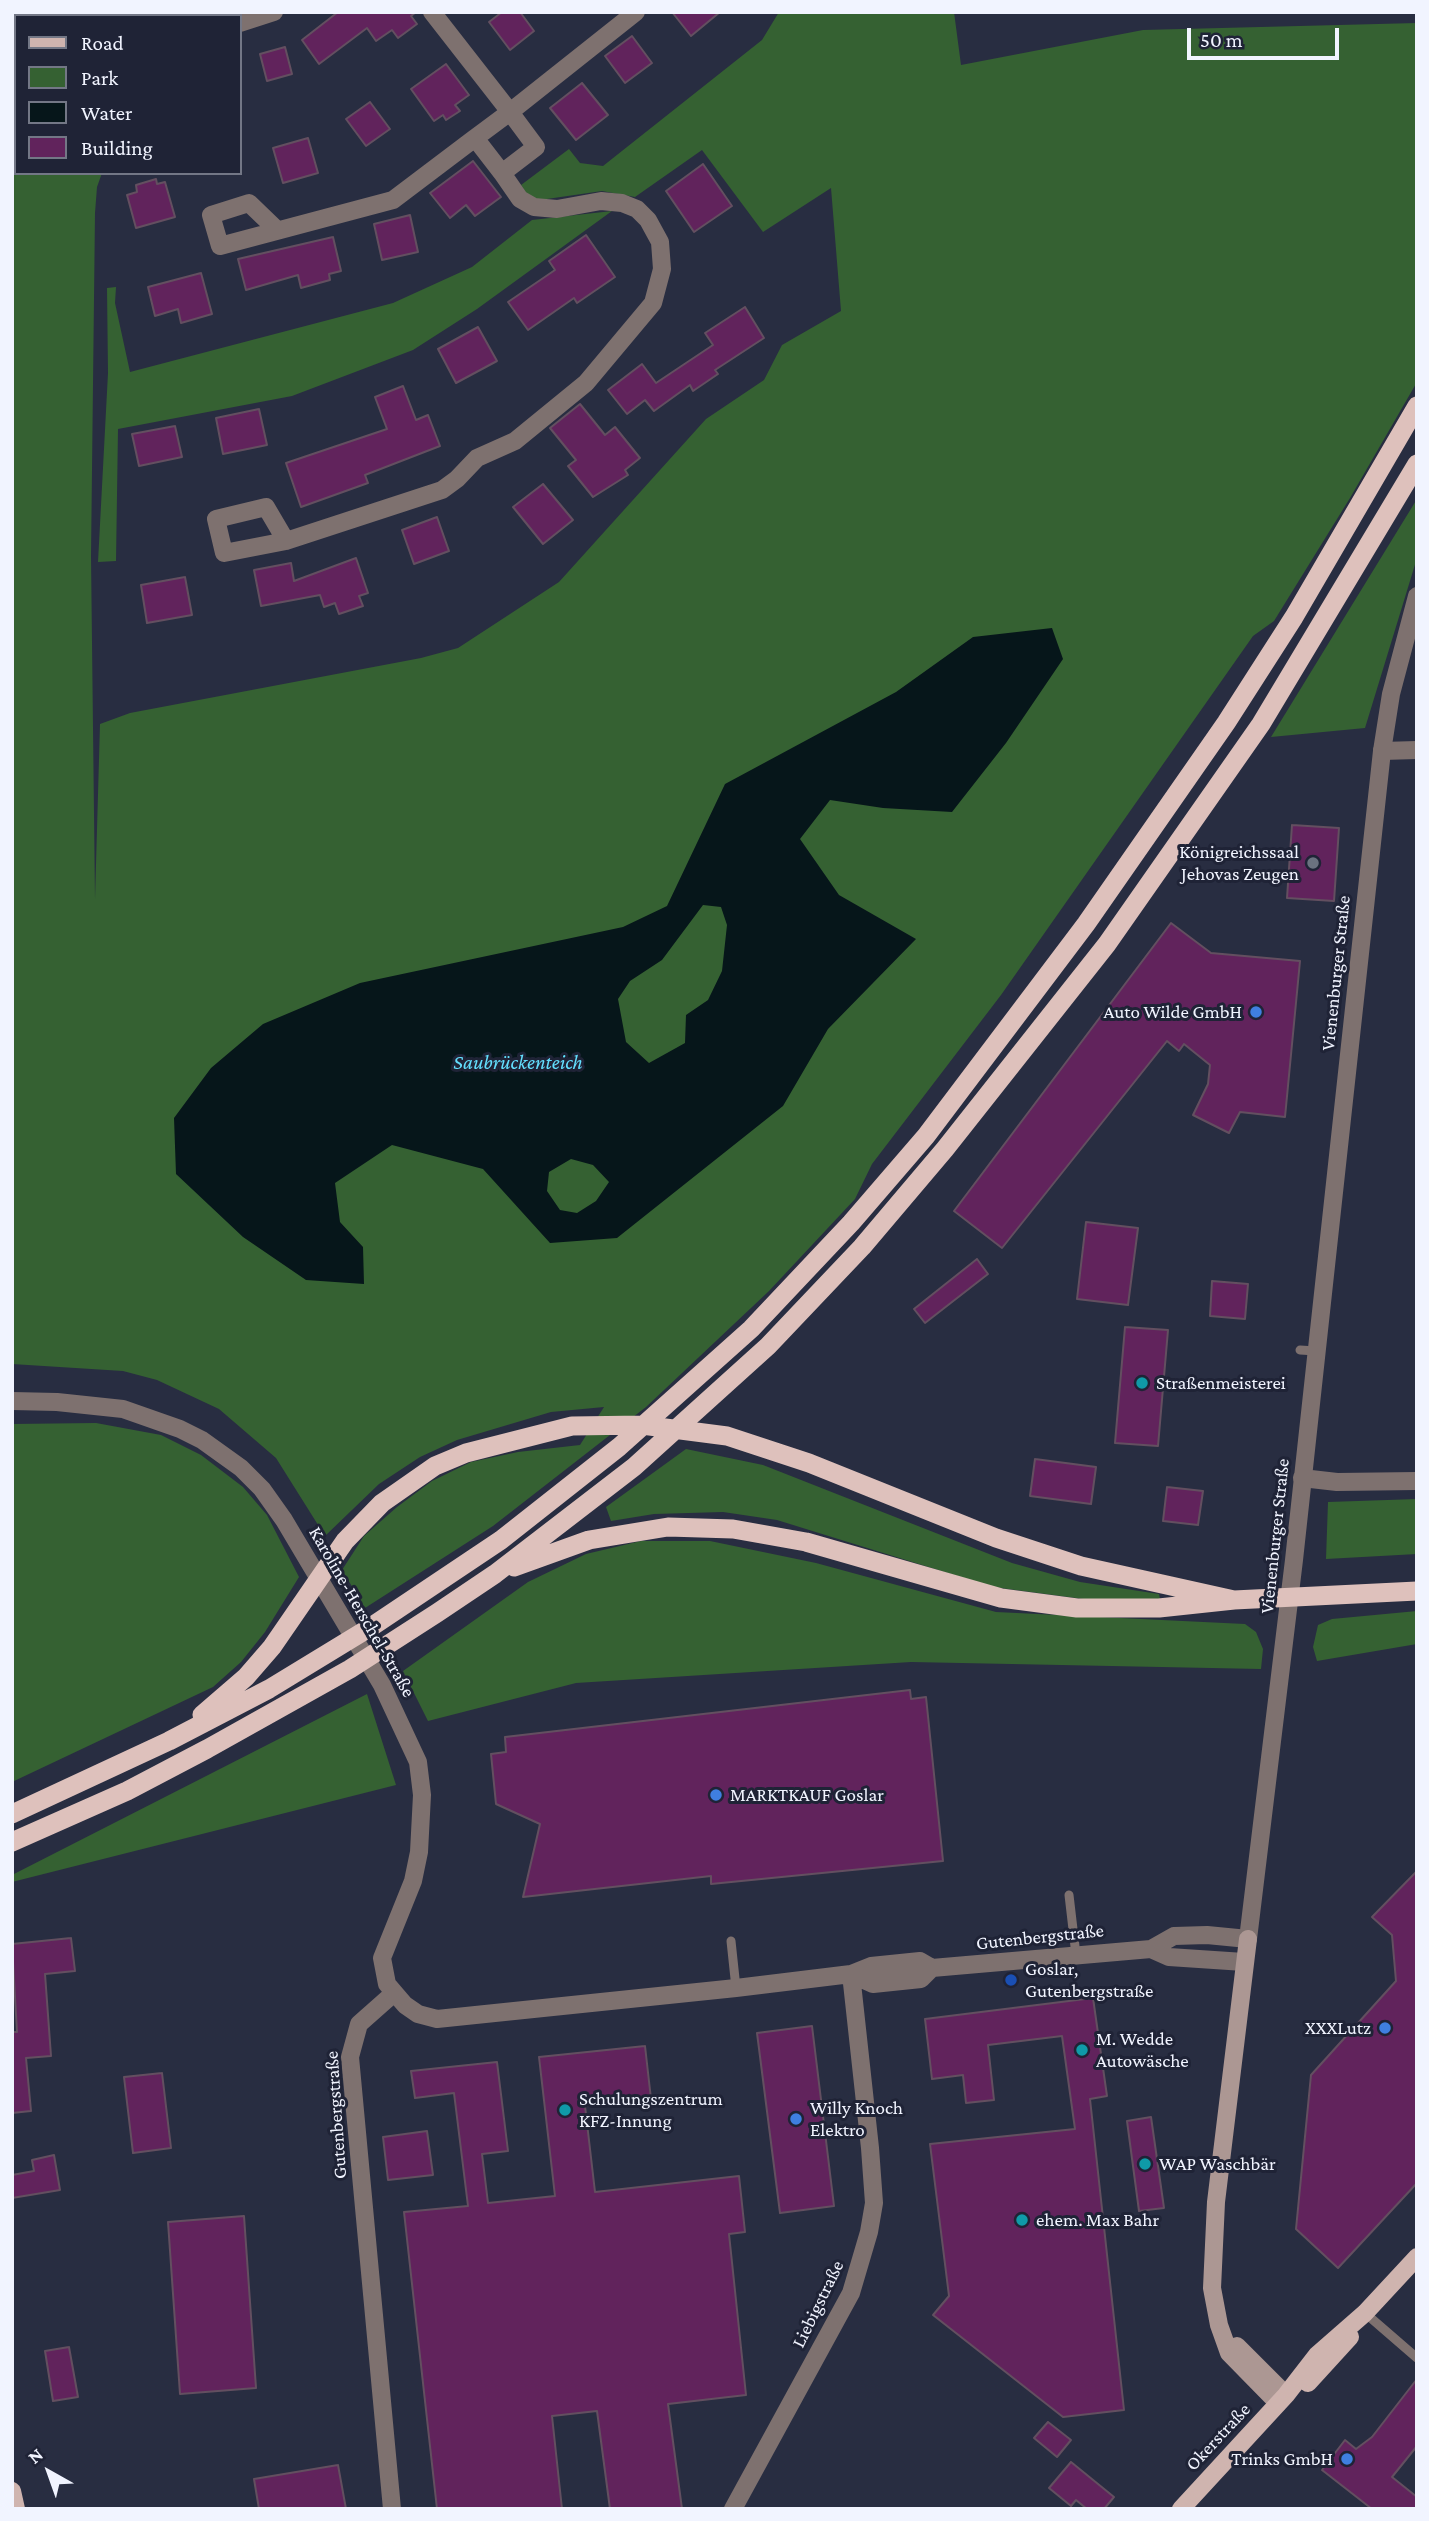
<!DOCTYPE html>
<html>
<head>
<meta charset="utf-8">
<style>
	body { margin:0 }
	#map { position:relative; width:1429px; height:2521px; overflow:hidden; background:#282d41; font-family:"Crimson Pro",serif }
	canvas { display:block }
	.frame { position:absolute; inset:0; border:14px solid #f1f4ff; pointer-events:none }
	.legend { position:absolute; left:14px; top:14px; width:228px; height:161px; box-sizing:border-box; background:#1f2336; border:2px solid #737786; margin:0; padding:9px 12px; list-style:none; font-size:21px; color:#f1f4ff }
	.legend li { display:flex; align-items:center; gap:14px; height:35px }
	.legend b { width:35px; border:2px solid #737786 }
	.north { position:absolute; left:14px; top:2437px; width:70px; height:70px; -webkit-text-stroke:5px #1f2336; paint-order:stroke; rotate:320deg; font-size:19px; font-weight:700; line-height:28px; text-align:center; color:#f1f4ff }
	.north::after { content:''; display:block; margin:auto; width:24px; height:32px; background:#f1f4ff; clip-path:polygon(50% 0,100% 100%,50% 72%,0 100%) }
	.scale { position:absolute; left:1187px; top:28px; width:152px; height:32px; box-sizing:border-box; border:4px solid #f1f4ff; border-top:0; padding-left:9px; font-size:21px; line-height:24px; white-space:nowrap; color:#f1f4ff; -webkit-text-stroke:5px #1f2336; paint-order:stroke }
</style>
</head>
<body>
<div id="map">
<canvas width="1429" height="2521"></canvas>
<div class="frame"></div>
<ul class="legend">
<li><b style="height:9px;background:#cfb4af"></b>Road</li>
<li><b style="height:19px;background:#356132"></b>Park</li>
<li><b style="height:19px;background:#06161a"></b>Water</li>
<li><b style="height:19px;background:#61235c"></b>Building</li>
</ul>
<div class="north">N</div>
<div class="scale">50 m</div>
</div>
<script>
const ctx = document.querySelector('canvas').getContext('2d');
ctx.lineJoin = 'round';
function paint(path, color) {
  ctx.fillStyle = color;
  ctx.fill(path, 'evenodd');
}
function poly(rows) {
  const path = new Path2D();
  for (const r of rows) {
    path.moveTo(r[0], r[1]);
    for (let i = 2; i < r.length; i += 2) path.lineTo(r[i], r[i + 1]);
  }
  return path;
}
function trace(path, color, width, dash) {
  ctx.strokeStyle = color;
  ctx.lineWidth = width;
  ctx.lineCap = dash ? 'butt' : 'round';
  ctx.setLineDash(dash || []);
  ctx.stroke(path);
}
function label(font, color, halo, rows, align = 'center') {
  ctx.font = font + ' "Crimson Pro",serif';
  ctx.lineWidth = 6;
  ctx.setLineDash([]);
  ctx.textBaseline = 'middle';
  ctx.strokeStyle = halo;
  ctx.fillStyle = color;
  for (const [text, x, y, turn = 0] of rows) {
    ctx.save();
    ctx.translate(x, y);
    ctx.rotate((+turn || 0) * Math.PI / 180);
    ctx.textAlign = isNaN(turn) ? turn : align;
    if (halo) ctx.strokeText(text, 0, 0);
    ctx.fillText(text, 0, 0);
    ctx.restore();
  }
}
paint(poly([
	[779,12,954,12,961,65,1143,30,1417,23,1417,382,1350,498,1274,621,1253,636,1001,995,872,1164,855,1199,769,1291,646,1407,493,1526,365,1608,342,1570,364,1536,397,1507,432,1481,471,1462,518,1452,580,1445,604,1407,551,1412,457,1440,420,1457,379,1484,325,1536,276,1458,219,1409,157,1380,123,1371,12,1364,12,150,16,141,16,173,102,173,97,187,95,213,91,556,95,899,100,724,130,713,421,658,458,648,559,582,706,419,764,380,782,345,841,311,831,188,763,232,702,150,635,197,602,191,540,200,528,196,521,185,569,149,580,163,603,166,762,40],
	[612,211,477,309,413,350,292,396,118,429,116,561,98,562,108,373,107,288,116,287,115,303,130,372,393,303,472,267,532,220],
	[1417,499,1417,558,1365,728,1271,737],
	[96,1423,161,1435,201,1455,243,1487,267,1515,299,1577,265,1632,241,1662,213,1687,12,1782,12,1424],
	[686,1449,763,1465,1012,1563,1080,1582,1159,1594,1160,1599,1091,1600,993,1587,777,1520,723,1512,654,1514,611,1521,606,1507],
	[1417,1499,1417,1554,1326,1559,1328,1502],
	[641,1541,710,1541,816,1563,996,1612,1245,1624,1256,1632,1263,1649,1261,1669,911,1662,576,1683,428,1721,403,1671,528,1582,586,1554],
	[1417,1611,1417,1644,1317,1661,1313,1647,1318,1625,1332,1619],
	[367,1694,396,1785,12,1882,12,1875]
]), '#356132');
paint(poly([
	[1052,628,1063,659,1006,743,952,812,883,808,830,800,800,839,839,895,916,939,828,1029,783,1106,617,1238,550,1243,483,1169,392,1145,335,1183,340,1222,363,1247,364,1284,306,1280,243,1237,176,1174,174,1118,211,1068,263,1024,360,983,623,927,667,906,725,784,896,692,973,637],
	[703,905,721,907,727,925,722,971,708,1000,686,1015,685,1043,649,1063,626,1042,618,999,630,981,662,960],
	[571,1159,593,1165,609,1182,596,1201,577,1213,560,1210,547,1191,549,1172]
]), '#06161a');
const building = poly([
	[338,12,416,12,411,16,417,24,398,38,392,30,376,41,367,28,319,64,302,40,338,12],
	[502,12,520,12,534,31,510,50,489,22,502,12],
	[672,12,720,12,691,36,672,12],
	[632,36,652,63,625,83,605,56,632,36],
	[285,47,292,74,267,81,260,54,285,47],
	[446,64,469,95,455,105,460,111,446,120,443,115,434,121,411,89,446,64],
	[582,83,608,115,576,140,550,108,582,83],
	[370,102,390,129,366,146,346,119,370,102],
	[308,138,318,173,283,183,273,148,308,138],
	[473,161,501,197,475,216,466,205,450,218,430,193,473,161],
	[703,164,732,206,694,232,666,191,703,164],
	[156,179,157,184,165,182,175,217,136,228,127,195,137,192,136,185,156,179],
	[410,215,418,252,382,260,374,224,410,215],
	[586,235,615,277,577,303,574,298,528,330,508,302,555,270,549,261,586,235],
	[333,237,341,271,329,274,330,280,301,288,298,275,246,290,238,259,333,237],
	[201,273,212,314,181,323,178,309,155,316,148,287,201,273],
	[745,307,764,338,715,370,718,374,693,391,690,385,654,411,645,400,627,414,608,390,642,364,656,383,713,345,705,333,745,307],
	[478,327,497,361,456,383,438,349,478,327],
	[403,386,416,420,428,415,440,446,365,475,368,483,301,507,286,463,387,429,375,397,403,386],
	[580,404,605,435,615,427,640,458,625,470,628,475,593,497,568,466,576,460,550,428,580,404],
	[259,409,267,445,223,454,216,418,259,409],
	[175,426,182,457,139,466,132,434,175,426],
	[543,484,573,520,543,544,513,507,543,484],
	[437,517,449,551,414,564,402,530,437,517],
	[356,558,368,593,359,596,363,606,339,614,335,603,324,607,320,595,261,606,254,570,291,563,294,581,356,558],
	[185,577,192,615,147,623,141,585,185,577],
	[1292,825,1339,828,1334,901,1287,898,1292,825],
	[1171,923,1211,953,1300,961,1285,1117,1240,1112,1229,1133,1193,1115,1208,1084,1210,1065,1184,1044,1179,1051,1167,1041,1002,1248,954,1211,1171,923],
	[1086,1222,1138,1228,1128,1305,1077,1299,1086,1222],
	[977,1259,988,1274,925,1323,914,1309,977,1259],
	[1212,1281,1248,1284,1245,1319,1210,1316,1212,1281],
	[1125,1327,1168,1330,1158,1446,1115,1443,1125,1327],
	[1035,1459,1096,1467,1091,1504,1030,1496,1035,1459],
	[1167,1487,1203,1491,1198,1525,1163,1521,1167,1487],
	[910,1690,911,1699,926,1697,943,1861,711,1884,711,1876,523,1897,540,1824,496,1804,491,1754,506,1752,505,1737,910,1690],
	[1417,1871,1417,2183,1338,2268,1296,2229,1311,2075,1396,1981,1392,1935,1372,1917,1417,1871],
	[71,1938,75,1971,45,1974,51,2056,26,2058,31,2111,12,2113,12,2032,17,2032,12,1944,71,1938],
	[1093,1998,1107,2096,1090,2099,1124,2410,1063,2417,933,2315,949,2296,930,2144,1075,2129,1062,2036,988,2045,994,2100,966,2103,963,2075,932,2079,925,2019,1093,1998],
	[812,2026,834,2206,780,2213,757,2033,812,2026],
	[645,2046,651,2099,585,2106,595,2192,739,2176,745,2232,729,2234,746,2395,668,2404,682,2509,610,2509,597,2411,552,2416,562,2509,437,2509,404,2212,468,2206,454,2093,415,2098,411,2071,497,2062,508,2151,482,2154,488,2203,555,2196,539,2057,645,2046],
	[162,2073,171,2148,133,2153,124,2077,162,2073],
	[1151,2117,1164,2208,1139,2211,1127,2121,1151,2117],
	[427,2131,433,2175,388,2180,383,2137,427,2131],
	[54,2155,60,2190,12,2198,12,2175,34,2171,32,2160,54,2155],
	[244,2216,256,2388,180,2394,168,2222,244,2216],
	[69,2347,78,2397,53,2401,45,2351,69,2347],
	[1417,2379,1417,2446,1392,2477,1417,2497,1417,2509,1372,2509,1322,2470,1345,2440,1356,2449,1372,2437,1417,2379],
	[1048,2422,1071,2440,1057,2457,1034,2438,1048,2422],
	[1071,2462,1114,2497,1104,2509,1087,2509,1076,2500,1071,2506,1049,2488,1071,2462],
	[338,2465,346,2509,259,2509,254,2479,338,2465]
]);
paint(building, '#61235c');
trace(building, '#634f60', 2);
trace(poly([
	[1300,1350,1316,1351],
	[1069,1895,1076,1955],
	[731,1941,736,1988],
	[1365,2313,1417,2358]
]), '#7e716f', 9);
trace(poly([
	[432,12,510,112,536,147,502,173,475,138,510,112,636,12],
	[240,23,274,12],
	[12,64,16,63],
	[12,83,16,79],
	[277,230,249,203,211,215,220,246,393,200,475,138],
	[286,541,266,507,216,519,224,553,286,541,442,490,457,479,477,458,515,441,586,383,653,303,662,269,660,242,648,220,637,209,622,203,601,201,557,209,534,207,520,199,502,173],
	[1382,751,1417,750],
	[12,1401,57,1402,123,1409,180,1429,202,1440,241,1468,262,1489,284,1520,382,1685,418,1762,422,1795,419,1852,413,1881,382,1958,387,1984,405,2005,418,2014,437,2019,736,1988,851,1974,871,1966,920,1961,932,1968,1151,1949,1169,1957,1244,1962],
	[1302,1478,1337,1482,1417,1481],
	[1151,1949,1174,1936,1207,1935,1248,1939],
	[851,1974,873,1984,921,1979,932,1968],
	[392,2509,350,2057,359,2024,394,1993],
	[733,2509,851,2293,869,2232,874,2203,870,2148,851,1974]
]), '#7e716f', 18);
trace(poly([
	[1248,1939,1294,1560,1382,751,1391,694,1417,596]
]), '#7e716f', 18);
trace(poly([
	[1248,1939,1216,2202,1212,2288,1219,2325,1229,2353,1278,2403],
	[1237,2346,1284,2393]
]), '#ac9793', 18);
trace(poly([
	[1308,2383,1350,2337],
	[12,2491,16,2509],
	[1181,2509,1286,2395,1317,2355,1365,2313,1417,2257]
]), '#cfb4af', 18);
trace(poly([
	[514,1567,589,1540,668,1527,733,1529,806,1542,1001,1598,1077,1608,1159,1608,1234,1600,1417,1591],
	[202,1715,246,1677,272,1647,345,1541,382,1503,435,1466,466,1453,572,1426,642,1425,727,1436,809,1463,996,1538,1081,1566,1234,1600],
	[12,1814,169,1741,269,1689,374,1625,501,1540,619,1447,751,1329,851,1223,926,1136,1086,924,1226,723,1294,617,1417,406],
	[12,1842,127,1791,207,1749,350,1669,437,1613,495,1574,634,1467,768,1346,862,1247,945,1149,1107,944,1261,724,1417,464]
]), '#dec1bc', 19);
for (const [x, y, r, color] of [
	[1313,863,7,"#6b7280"],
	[1256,1012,7,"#3f7fe0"],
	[1142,1383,7,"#0f9aa8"],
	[716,1795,7,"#3f7fe0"],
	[1011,1980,7,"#1a4fb4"],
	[1385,2028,7,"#3f7fe0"],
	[1082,2050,7,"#0f9aa8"],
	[565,2110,7,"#0f9aa8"],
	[796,2119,7,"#3f7fe0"],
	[1145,2164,7,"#0f9aa8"],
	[1022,2220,7,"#0f9aa8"],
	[1347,2459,7,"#3f7fe0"]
]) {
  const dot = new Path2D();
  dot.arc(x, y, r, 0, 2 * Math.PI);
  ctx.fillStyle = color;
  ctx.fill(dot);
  trace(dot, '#1f2336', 2.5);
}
label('19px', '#f1f4ff', '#1f2336', [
	["Königreichssaal",1299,852,"right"],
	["Jehovas Zeugen",1299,874,"right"],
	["Auto Wilde GmbH",1242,1012,"right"],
	["Straßenmeisterei",1156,1383],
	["MARKTKAUF Goslar",730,1795],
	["Goslar,",1025,1969],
	["Gutenbergstraße",1025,1991],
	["XXXLutz",1371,2028,"right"],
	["M. Wedde",1096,2039],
	["Autowäsche",1096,2061],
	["Schulungszentrum",579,2099],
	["KFZ-Innung",579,2121],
	["Willy Knoch",810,2108],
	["Elektro",810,2130],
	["WAP Waschbär",1159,2164],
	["ehem. Max Bahr",1036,2220],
	["Trinks GmbH",1333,2459,"right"]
], 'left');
label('19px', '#f1f4ff', '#1f2336', [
	["Vienenburger Straße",1336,973,-84],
	["Vienenburger Straße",1275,1536,-84],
	["Karoline-Herschel-Straße",362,1612,60],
	["Gutenbergstraße",1040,1937,-6],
	["Gutenbergstraße",336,2115,-94],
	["Liebigstraße",818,2304,-64],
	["Okerstraße",1218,2437,-47]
]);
label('italic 21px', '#63dffe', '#1f2336', [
	["Saubrückenteich",518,1063]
]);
</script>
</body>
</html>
